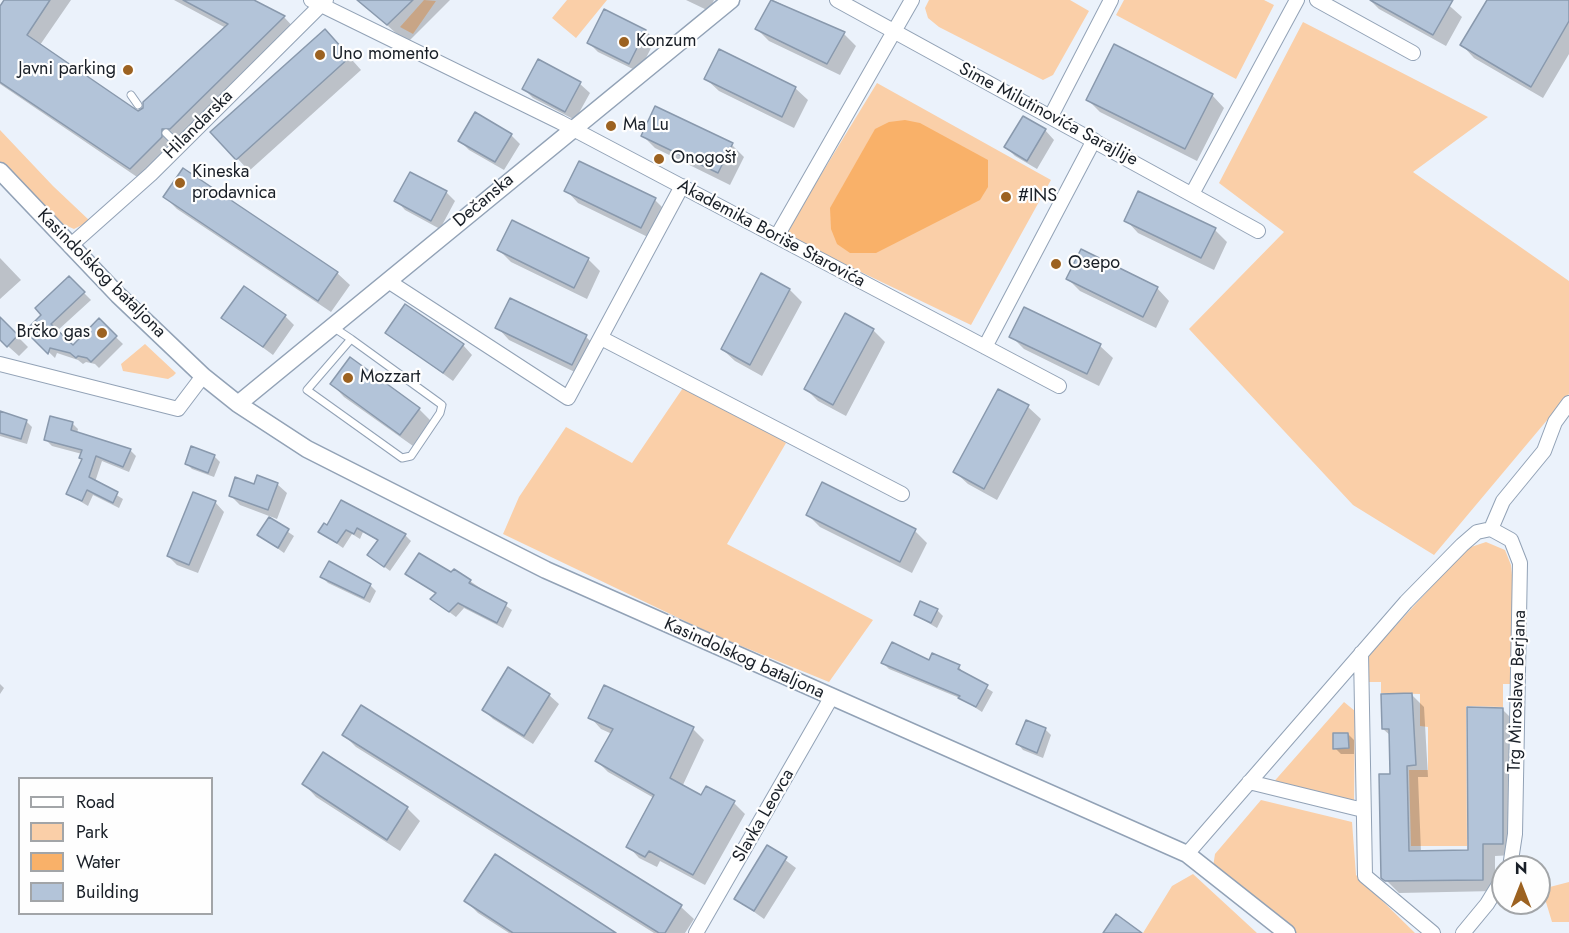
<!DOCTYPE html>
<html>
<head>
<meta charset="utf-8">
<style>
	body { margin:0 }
	#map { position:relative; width:1569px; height:933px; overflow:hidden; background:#ebf2fb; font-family:Jost,sans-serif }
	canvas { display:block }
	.legend { position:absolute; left:18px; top:777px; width:195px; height:138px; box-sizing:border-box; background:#fefefe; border:2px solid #a2a5a8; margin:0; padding:8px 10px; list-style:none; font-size:18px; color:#191f27 }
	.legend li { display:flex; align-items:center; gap:12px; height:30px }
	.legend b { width:30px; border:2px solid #a2a5a8 }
	.north { position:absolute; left:1491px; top:855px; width:60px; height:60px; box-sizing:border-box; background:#fefefe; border:2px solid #a2a5a8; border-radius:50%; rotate:0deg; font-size:16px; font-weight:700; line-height:24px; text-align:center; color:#191f27 }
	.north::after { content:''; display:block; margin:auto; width:21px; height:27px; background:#9c6221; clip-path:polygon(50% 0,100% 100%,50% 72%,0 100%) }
</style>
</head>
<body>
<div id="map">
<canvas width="1569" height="933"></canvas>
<ul class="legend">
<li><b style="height:8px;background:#fff"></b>Road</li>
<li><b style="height:16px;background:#facfa8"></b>Park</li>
<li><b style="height:16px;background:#f9b169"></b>Water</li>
<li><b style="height:16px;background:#b3c4d9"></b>Building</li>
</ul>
<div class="north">N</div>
</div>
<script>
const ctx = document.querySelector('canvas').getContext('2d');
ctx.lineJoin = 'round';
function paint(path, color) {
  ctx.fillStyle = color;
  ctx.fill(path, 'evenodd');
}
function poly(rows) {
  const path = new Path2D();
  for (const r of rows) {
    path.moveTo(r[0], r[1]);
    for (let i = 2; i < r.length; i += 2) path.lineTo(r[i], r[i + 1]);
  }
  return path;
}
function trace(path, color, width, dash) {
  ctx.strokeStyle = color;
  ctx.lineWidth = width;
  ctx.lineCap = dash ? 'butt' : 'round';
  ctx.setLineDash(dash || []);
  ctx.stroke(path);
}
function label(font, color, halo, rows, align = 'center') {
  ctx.font = font + ' Jost,sans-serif';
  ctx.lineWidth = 4.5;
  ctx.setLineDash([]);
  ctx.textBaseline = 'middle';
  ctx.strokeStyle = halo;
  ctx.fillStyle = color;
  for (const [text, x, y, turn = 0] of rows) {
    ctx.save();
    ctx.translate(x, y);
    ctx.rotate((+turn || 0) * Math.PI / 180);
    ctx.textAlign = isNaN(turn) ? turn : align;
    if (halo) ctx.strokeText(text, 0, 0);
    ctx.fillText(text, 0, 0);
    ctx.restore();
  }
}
paint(poly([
	[424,0,436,1,413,34,400,27],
	[567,0,607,0,576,38,552,18],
	[929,0,1070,0,1089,11,1053,75,1043,80,939,27,928,18,925,8],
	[1124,0,1264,0,1274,5,1236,79,1116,15],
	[1303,22,1488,117,1413,172,1569,281,1569,394,1434,555,1353,505,1189,329,1284,232,1219,183],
	[877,83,1051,180,971,325,784,235],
	[0,130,53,186,90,221,74,229,58,222,0,162],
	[145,344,176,373,173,376,168,379,123,371,121,364],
	[689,379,786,443,727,544,873,620,829,682,712,634,503,534,519,497,566,427,632,463],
	[1486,542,1505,550,1511,565,1517,626,1511,684,1503,684,1503,707,1466,706,1467,846,1411,846,1409,770,1428,770,1428,727,1420,726,1420,694,1381,693,1381,682,1367,682,1367,657,1457,559,1471,547],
	[1344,702,1355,711,1354,803,1271,785],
	[1261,800,1352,822,1356,875,1415,933,1296,933,1213,867,1215,854],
	[1193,874,1257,933,1143,933,1172,886],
	[1569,882,1569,922,1552,922,1542,889]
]), '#facfa8');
paint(poly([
	[905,120,920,123,988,160,988,187,980,200,876,253,850,253,837,244,831,229,830,208,875,129,889,122]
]), '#f9b169');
paint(poly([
	[6,0,71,0,40,45,135,111,143,111,226,28,174,0,250,0,284,17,296,30,143,181,0,84,0,9],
	[359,0,450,0,407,43],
	[686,0,714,0,709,11],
	[773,0,844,34,856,46,840,75,769,41,757,29],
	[1370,0,1443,0,1462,17,1446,46,1379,9],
	[1489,0,1569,0,1569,54,1543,98,1474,58,1462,45],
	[605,11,646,31,655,40,639,72,598,52,589,43],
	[337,43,361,70,249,171,213,132],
	[539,61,580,84,590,93,575,120,533,98,524,89],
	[706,79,795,88,808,100,794,128,719,91],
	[1212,95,1224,108,1197,161,1100,112,1087,99],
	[1045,130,1054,140,1037,169,1015,156,1006,147],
	[511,135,520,144,504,170,469,150,460,141],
	[642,135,732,145,744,157,730,185,655,148],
	[566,190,655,200,667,212,654,240,578,203],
	[446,192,455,201,440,229,405,210,396,200],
	[165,197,337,273,350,285,331,312,177,209],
	[1126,220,1215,230,1227,242,1214,270,1138,233],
	[499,250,588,259,600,271,587,299,511,262],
	[0,258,21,280,0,299],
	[762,275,790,290,802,302,762,376,735,361,722,349],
	[69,278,91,300,57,331,73,347,99,321,123,344,99,368,95,364,86,362,83,364,78,360,57,353,55,358,27,331,43,315],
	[1068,279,1157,288,1169,301,1156,328,1080,291],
	[510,300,586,337,599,349,585,377,509,340,497,327],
	[1025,309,1100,346,1113,358,1099,386,1024,349,1011,336],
	[285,316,294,325,273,355,223,318],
	[0,319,28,347,19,356,0,339],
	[873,330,885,342,846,416,818,401,806,389],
	[387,333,463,345,472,355,453,381],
	[332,384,419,409,431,421,413,446,344,397],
	[999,391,1028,407,1041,419,997,500,968,484,955,472],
	[0,413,26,421,32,427,27,444,0,436],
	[72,423,78,429,77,433,130,450,136,456,129,472,102,461,95,482,123,499,119,508,93,495,88,506,68,494,83,460,82,454,52,446,46,440],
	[214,456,220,462,214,477,192,469,186,463],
	[277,484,287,493,277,519,240,505,231,496,255,486],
	[215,502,224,512,198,573,177,565,168,556],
	[342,502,405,535,411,541,390,571,369,555,379,541,363,532,360,539,352,534,343,548,320,532,328,527],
	[807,514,915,531,927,543,912,573,820,527],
	[269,519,294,536,284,553,259,535],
	[407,574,452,575,470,581,512,610,503,628,464,608,456,617,432,599,437,594],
	[322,577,370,585,376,591,370,603,328,583],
	[937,610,943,616,937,628,915,615],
	[933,655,959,667,964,674,993,692,982,712,962,699,889,669,883,663,930,662],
	[508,669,549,695,559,704,533,744,493,719,483,709],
	[0,684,4,688,0,694],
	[604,687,693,729,704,740,682,787,701,797,734,803,745,814,705,885,660,861,657,867,639,858,628,846,654,798,608,772,597,761,612,734,601,729,590,717],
	[1412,695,1424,707,1428,777,1418,777,1421,852,1469,852,1502,709,1515,722,1514,855,1495,856,1495,891,1399,893,1383,877,1391,775,1391,736,1383,729],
	[361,707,681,907,694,919,685,933,654,933,356,747,344,735],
	[1045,729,1051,735,1043,758,1023,750,1018,744],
	[1348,734,1354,740,1354,754,1341,754,1335,748],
	[324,754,408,809,420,821,400,851,316,797,304,784],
	[768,847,796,868,764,919,736,899],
	[466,901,611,933,509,933,478,913]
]), '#0003');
const building = poly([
	[4,0,50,0,27,35,138,111,143,108,143,102,228,24,183,0,254,0,285,16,170,129,162,129,162,137,130,169,0,82,0,6,4,0],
	[357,0,413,0,387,25,357,0],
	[771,0,845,32,827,64,755,29,771,0],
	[1370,0,1453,0,1433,35,1370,0],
	[1487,0,1569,0,1569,21,1531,87,1460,45,1487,0],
	[604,9,646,30,629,64,587,43,604,9],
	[325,29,350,57,236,160,210,132,325,29],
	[1114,44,1213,94,1185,149,1086,100,1114,44],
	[719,49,796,87,782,117,704,79,719,49],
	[538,59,581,82,565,112,522,89,538,59],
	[655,106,733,143,718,173,641,136,655,106],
	[475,112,512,134,495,162,458,141,475,112],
	[1023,116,1046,129,1027,161,1004,147,1023,116],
	[579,161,656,198,641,228,564,191,579,161],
	[183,168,338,272,318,301,163,197,183,168],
	[410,172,447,191,431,221,394,201,410,172],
	[1138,191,1216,228,1201,258,1124,221,1138,191],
	[512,220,589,258,574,288,497,250,512,220],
	[1081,249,1158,287,1143,317,1066,279,1081,249],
	[761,273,790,289,750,365,721,349,761,273],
	[69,276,85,292,51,324,73,345,99,318,117,336,91,362,87,358,78,356,76,358,70,353,50,348,48,354,25,331,41,315,35,308,69,276],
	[244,286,286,315,263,347,221,318,244,286],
	[510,298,587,335,572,365,495,328,510,298],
	[405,304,464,344,443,373,385,333,405,304],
	[1024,307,1101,344,1087,374,1009,337,1024,307],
	[845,313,874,329,833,405,804,389,845,313],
	[0,317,18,335,7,347,0,340,0,317],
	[350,357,420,408,400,435,330,384,350,357],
	[998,389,1029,405,984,489,953,472,998,389],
	[0,411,27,420,21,439,0,433,0,411],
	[50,416,73,422,71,430,131,449,123,467,96,456,89,477,118,492,113,503,87,490,82,501,66,494,82,459,79,458,82,450,44,440,50,416],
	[191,446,215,455,208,473,185,464,191,446],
	[257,475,278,483,268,510,229,496,235,477,254,484,257,475],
	[822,482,916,529,900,562,806,515,822,482],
	[193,492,216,501,189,565,167,556,193,492],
	[341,500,406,534,384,567,367,555,378,540,357,528,354,534,346,530,337,543,318,532,324,523,327,525,341,500],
	[269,517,289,529,278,548,257,535,269,517],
	[419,553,451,572,454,569,471,580,469,583,507,603,497,623,458,603,449,612,430,599,436,593,405,574,419,553],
	[329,561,371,584,364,598,320,577,329,561],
	[920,601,938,609,931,623,914,615,920,601],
	[892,642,929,660,932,653,960,665,958,669,988,685,976,707,958,698,960,696,881,663,892,642],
	[508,667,550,694,524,736,482,710,508,667],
	[604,685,694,727,670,778,701,795,706,786,735,801,693,875,649,851,645,857,626,847,654,795,595,761,613,729,588,718,604,685],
	[1412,693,1416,765,1407,766,1409,851,1468,850,1467,707,1503,708,1503,844,1483,844,1483,880,1385,881,1381,878,1379,774,1390,774,1389,729,1382,729,1381,694,1412,693],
	[361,705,682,905,665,933,659,933,342,735,361,705],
	[1026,720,1046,728,1037,753,1016,744,1026,720],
	[1333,733,1348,733,1349,748,1333,749,1333,733],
	[323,752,408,807,387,840,302,784,323,752],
	[767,845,787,857,754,911,734,899,767,845],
	[495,854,616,933,513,933,464,901,495,854],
	[1116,914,1142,933,1103,933,1116,914]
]);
paint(building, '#b3c4d9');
trace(building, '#8999ad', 1.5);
const service = poly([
	[131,95,138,105],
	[166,133,178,145],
	[333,327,351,339,438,402,442,405,440,413,411,456,402,458,307,390,351,339]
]);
const minor = poly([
	[311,0,560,122,1059,386],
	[837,0,1258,231],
	[1317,0,1413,53],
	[1051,116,1111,0],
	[1192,194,1297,0],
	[777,236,912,0],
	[70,246,151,174,326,0],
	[388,281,568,398,682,186],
	[601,338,902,494],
	[985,347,1094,140],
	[0,364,178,409,203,376],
	[1491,529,1503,501,1544,451,1555,422,1569,403],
	[1361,653,1365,876,1433,933],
	[1249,782,1363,810],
	[1187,854,1406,602,1462,545,1477,532,1491,529,1511,540,1520,563,1515,834,1510,867],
	[696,933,831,698],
	[1463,933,1487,904,1503,878]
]);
const tertiary = poly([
	[0,171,118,295,203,376,238,404,307,449,546,570,1187,854,1287,933],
	[238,404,731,0]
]);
trace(service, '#92a2b6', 9);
trace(minor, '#92a2b6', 16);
trace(tertiary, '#92a2b6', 19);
trace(service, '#fff', 7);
trace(minor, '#fff', 14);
trace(tertiary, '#fff', 16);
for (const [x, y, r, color] of [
	[624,42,6,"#9c6221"],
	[320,55,6,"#9c6221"],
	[128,70,6,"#9c6221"],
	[611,126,6,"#9c6221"],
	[659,159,6,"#9c6221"],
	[180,183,6,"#9c6221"],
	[1006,197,6,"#9c6221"],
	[1056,264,6,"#9c6221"],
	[102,333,6,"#9c6221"],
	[348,378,6,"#9c6221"]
]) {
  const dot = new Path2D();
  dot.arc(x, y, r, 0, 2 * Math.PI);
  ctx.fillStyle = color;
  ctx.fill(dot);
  trace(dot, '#fefefe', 2);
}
label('18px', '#191f27', '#fefefe', [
	["Konzum",636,42],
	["Uno momento",332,55],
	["Javni parking",116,70,"right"],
	["Ma Lu",623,126],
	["Onogošt",671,159],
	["Kineska",192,173],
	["prodavnica",192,194],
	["#INS",1018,197],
	["Озеро",1068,264],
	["Brčko gas",90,333,"right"],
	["Mozzart",360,378]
], 'left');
label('18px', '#191f27', '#fefefe', [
	["Sime Milutinovića Sarajlije",1048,115,28],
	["Hilandarska",199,125,-45],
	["Dečanska",484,201,-40],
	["Akademika Boriše Starovića",771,234,28],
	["Kasindolskog bataljona",101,274,45],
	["Kasindolskog bataljona",744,659,24],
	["Trg Miroslava Berjana",1518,691,-88],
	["Slavka Leovca",764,816,-60]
]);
</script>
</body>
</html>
